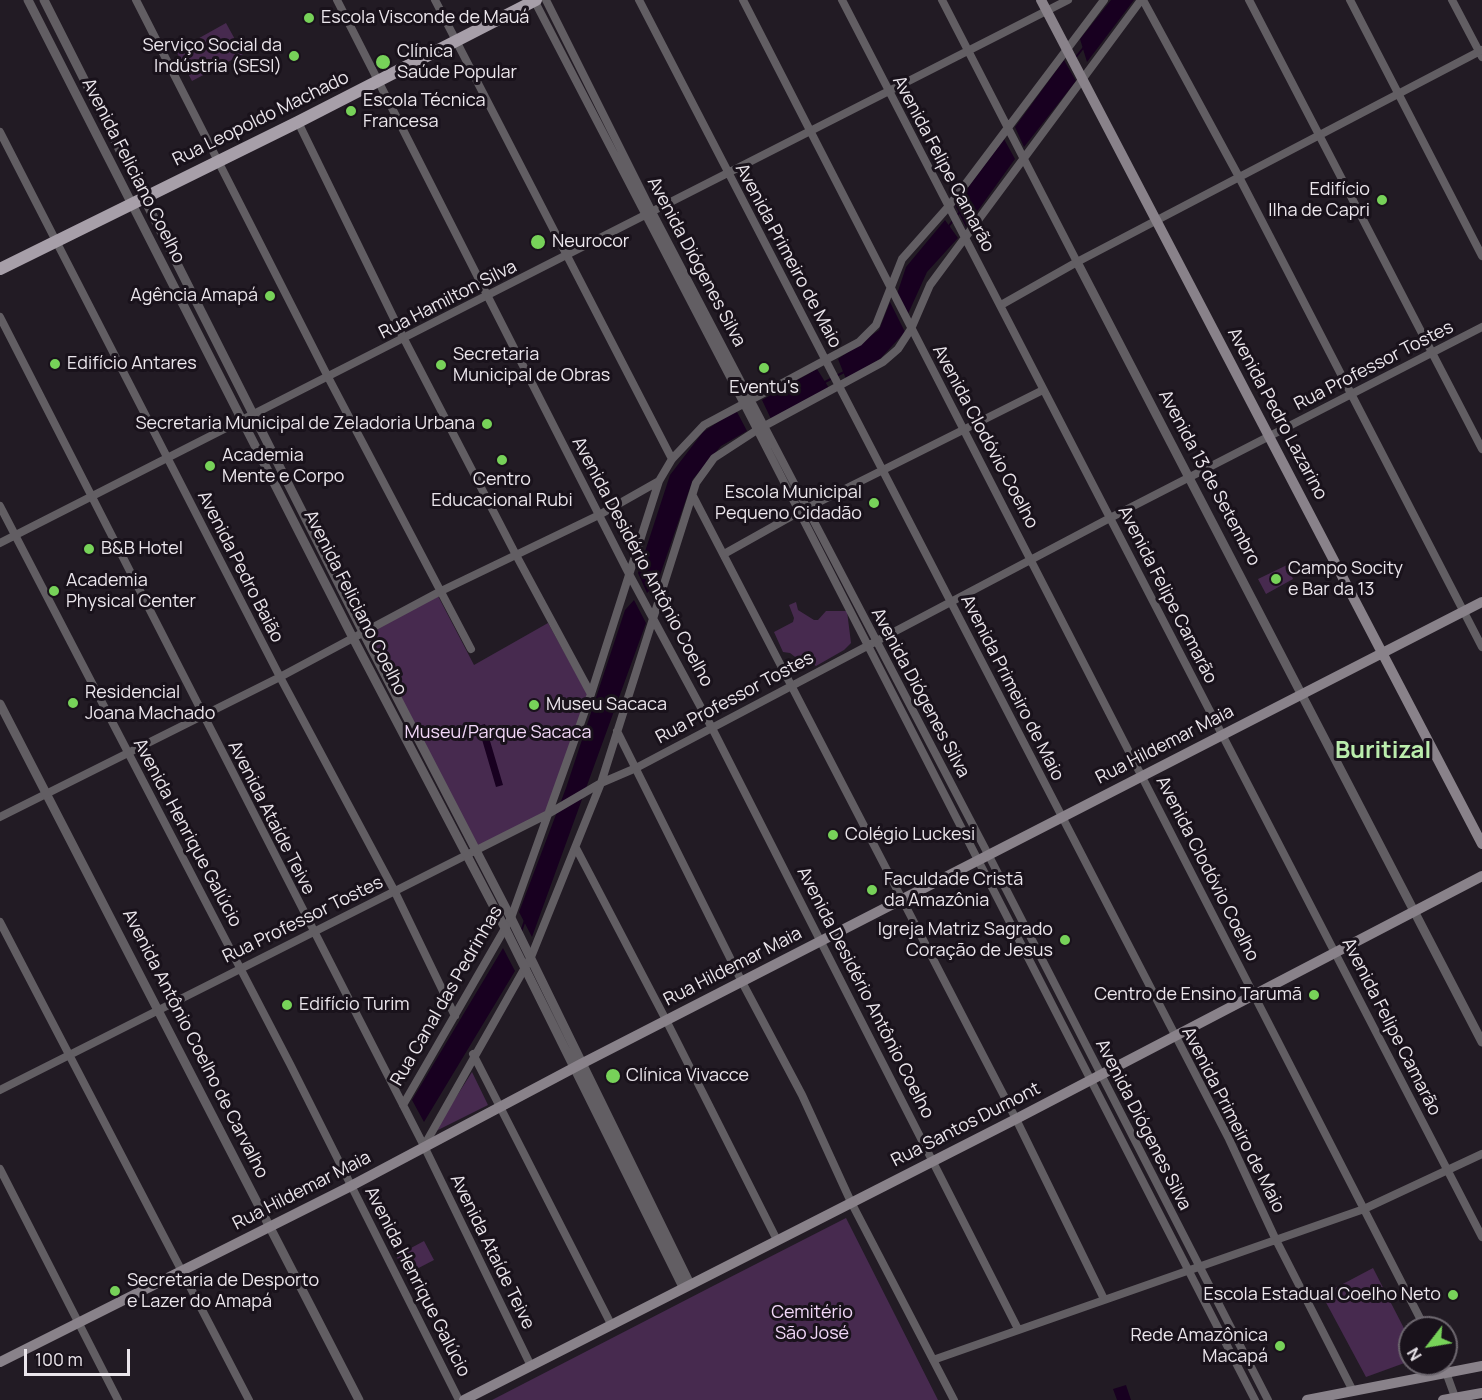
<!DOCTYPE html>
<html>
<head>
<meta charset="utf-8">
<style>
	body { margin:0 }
	#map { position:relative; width:1482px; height:1400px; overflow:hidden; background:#221b24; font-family:Manrope,sans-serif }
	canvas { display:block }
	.north { position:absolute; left:1398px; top:1316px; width:60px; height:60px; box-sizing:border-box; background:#19121b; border:2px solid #6d676f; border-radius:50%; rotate:239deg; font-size:16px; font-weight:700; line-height:24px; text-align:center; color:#ebe6ec }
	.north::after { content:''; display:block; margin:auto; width:21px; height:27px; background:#77d259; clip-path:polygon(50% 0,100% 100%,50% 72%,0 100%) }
	.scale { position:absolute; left:24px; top:1349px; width:106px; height:27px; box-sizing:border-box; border:3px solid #ebe6ec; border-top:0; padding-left:8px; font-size:18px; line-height:21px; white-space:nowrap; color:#ebe6ec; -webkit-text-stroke:4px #19121b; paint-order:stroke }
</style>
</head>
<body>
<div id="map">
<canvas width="1482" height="1400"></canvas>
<div class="north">N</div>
<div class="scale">100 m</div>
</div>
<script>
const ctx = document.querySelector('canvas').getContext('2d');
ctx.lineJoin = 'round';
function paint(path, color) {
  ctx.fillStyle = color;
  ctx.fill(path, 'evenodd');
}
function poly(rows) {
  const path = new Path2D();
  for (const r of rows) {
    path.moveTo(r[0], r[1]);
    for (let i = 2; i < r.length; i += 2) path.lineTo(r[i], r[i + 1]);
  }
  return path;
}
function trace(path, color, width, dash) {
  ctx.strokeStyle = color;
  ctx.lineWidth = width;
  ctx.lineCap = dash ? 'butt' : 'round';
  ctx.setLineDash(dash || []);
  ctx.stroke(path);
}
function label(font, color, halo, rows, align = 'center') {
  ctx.font = font + ' Manrope,sans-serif';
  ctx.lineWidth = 6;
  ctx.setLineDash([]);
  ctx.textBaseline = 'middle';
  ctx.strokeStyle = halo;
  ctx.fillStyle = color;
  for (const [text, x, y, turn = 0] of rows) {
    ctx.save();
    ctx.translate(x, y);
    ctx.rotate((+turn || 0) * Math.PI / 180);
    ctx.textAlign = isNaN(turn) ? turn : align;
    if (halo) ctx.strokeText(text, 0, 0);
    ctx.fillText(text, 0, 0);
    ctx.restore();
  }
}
paint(poly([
	[226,23,243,54,192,81,176,51],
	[1287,565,1293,579,1266,594,1258,579],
	[438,596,474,665,548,623,588,695,545,813,477,849,366,634],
	[796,602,798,610,814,620,818,620,826,611,847,611,851,643,844,650,816,666,804,659,799,660,790,653,783,652,774,632,793,622,794,618,789,605],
	[472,1072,488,1105,434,1132],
	[846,1218,938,1400,492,1400,711,1287],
	[424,1241,434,1260,407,1274,396,1256],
	[1373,1268,1410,1340,1410,1361,1366,1377,1322,1295]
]), '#472a4f');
paint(poly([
	[1111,0,1134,0,1087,62,1080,39],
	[1064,60,1076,81,1024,147,1015,127],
	[1004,139,1015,159,966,227,955,205],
	[945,220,958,238,927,272,908,314,897,294,906,267],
	[890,302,905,332,880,359,846,379,838,359,879,330],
	[817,369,829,388,771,419,762,400],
	[736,410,747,431,721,446,693,479,657,584,647,593,638,573,670,475,703,432],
	[634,600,646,623,532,937,519,912,566,788,625,610],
	[485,724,503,785,496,787,478,726],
	[503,948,515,971,424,1122,412,1100],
	[1126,1385,1131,1400,1117,1400,1113,1389]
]), '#180020');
trace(poly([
	[1076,57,1084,47],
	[948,227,959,213],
	[825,382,844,372],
	[521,932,525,920]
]), '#180020', 2);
trace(poly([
	[136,0,328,377,471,649],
	[337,0,629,574,712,728,1018,1329],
	[435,0,672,459],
	[534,0,743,402,1255,1400],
	[546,0,650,208,989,856,1268,1400],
	[639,0,1229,1139,1275,1238,1353,1391],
	[743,0,1425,1328],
	[842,0,1482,1237],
	[942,0,1077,262],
	[1143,0,1239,177,1482,647],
	[1249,0,1482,449],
	[1350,0,1482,256],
	[1452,0,1482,57],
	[298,122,402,335,516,555,591,694],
	[0,132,280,677,395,892,455,1016],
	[1001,305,1077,262,1482,50],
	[0,317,424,1146,531,1366],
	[693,496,1016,1119,1104,1299],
	[0,506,290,1064,459,1400],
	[0,543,1068,0],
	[724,554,799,512,1043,390],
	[617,731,742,982,802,1095,851,1202,954,1400],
	[0,817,280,677,439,592,599,515,659,481],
	[576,848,666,1020,777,1240],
	[0,922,249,1400],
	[473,1054,611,1324],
	[0,1090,548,814,601,783,636,768,1110,518,1482,327],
	[403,1105,511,918,591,694,659,481,672,459,704,425,859,342,876,325,902,259,949,206,1104,0],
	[424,1146,531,957,601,783,696,483,714,458,757,430,883,362,898,349,911,329,930,285,1141,0],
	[0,1169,118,1400],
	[933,1360,1364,1209,1482,1154],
	[1443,1364,1455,1397]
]), '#625e63', 8);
trace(poly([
	[28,0,353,638,506,930,683,1287],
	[44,0,363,632,511,918,690,1284],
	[1077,262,1482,1042],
	[0,704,359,1400]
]), '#625e63', 9);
trace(poly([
	[1041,0,1482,844],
	[0,1362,351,1186,581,1064,1482,602],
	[464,1400,1016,1119,1482,876],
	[1307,1400,1482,1366],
	[1443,1400,1482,1393]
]), '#89828a', 10);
trace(poly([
	[0,269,298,122,536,0]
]), '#a79fa9', 12);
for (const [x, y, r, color] of [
	[309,18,6,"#77d259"],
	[294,56,6,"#77d259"],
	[383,62,8,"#77d259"],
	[351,111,6,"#77d259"],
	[1382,200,6,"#77d259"],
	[538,242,8,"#77d259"],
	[270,296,6,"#77d259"],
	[55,364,6,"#77d259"],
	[441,365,6,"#77d259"],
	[764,368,6,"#77d259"],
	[487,424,6,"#77d259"],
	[502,460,6,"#77d259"],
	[210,466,6,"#77d259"],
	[874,503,6,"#77d259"],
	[89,549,6,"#77d259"],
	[1276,579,6,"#77d259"],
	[54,591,6,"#77d259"],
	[73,703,6,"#77d259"],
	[534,705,6,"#77d259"],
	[833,835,6,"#77d259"],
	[872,890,6,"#77d259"],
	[1065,940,6,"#77d259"],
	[1314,995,6,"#77d259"],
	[287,1005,6,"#77d259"],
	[613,1076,8,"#77d259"],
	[115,1291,6,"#77d259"],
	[1453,1295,6,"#77d259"],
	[1280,1346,6,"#77d259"]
]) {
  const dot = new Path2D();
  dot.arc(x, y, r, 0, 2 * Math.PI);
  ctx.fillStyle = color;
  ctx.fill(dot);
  trace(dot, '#19121b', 2);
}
label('18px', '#ebe6ec', '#19121b', [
	["Escola Visconde de Mauá",321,18],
	["Serviço Social da",282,46,"right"],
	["Indústria (SESI)",282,67,"right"],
	["Clínica",397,52],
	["Saúde Popular",397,73],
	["Escola Técnica",363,101],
	["Francesa",363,122],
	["Edifício",1370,190,"right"],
	["Ilha de Capri",1370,211,"right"],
	["Neurocor",552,242],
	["Agência Amapá",258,296,"right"],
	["Secretaria",453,355],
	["Municipal de Obras",453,376],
	["Edifício Antares",67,364],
	["Eventu's",764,388,"center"],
	["Secretaria Municipal de Zeladoria Urbana",475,424,"right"],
	["Academia",222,456],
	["Mente e Corpo",222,477],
	["Centro",502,480,"center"],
	["Educacional Rubi",502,501,"center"],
	["Escola Municipal",862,493,"right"],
	["Pequeno Cidadão",862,514,"right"],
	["B&B Hotel",101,549],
	["Campo Socity",1288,569],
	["e Bar da 13",1288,590],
	["Academia",66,581],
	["Physical Center",66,602],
	["Residencial",85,693],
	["Joana Machado",85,714],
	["Museu Sacaca",546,705],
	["Colégio Luckesi",845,835],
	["Faculdade Cristã",884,880],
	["da Amazônia",884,901],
	["Igreja Matriz Sagrado",1053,930,"right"],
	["Coração de Jesus",1053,951,"right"],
	["Centro de Ensino Tarumã",1302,995,"right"],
	["Edifício Turim",299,1005],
	["Clínica Vivacce",626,1076],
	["Secretaria de Desporto",127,1281],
	["e Lazer do Amapá",127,1302],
	["Escola Estadual Coelho Neto",1441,1295,"right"],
	["Rede Amazônica",1268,1336,"right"],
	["Macapá",1268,1357,"right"]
], 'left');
label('18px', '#ebe6ec', '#19121b', [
	["Rua Leopoldo Machado",261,119,-26],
	["Avenida Felipe Camarão",943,164,62],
	["Avenida Feliciano Coelho",133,171,63],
	["Avenida Primeiro de Maio",788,256,62],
	["Avenida Diógenes Silva",696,262,62],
	["Rua Hamilton Silva",448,300,-27],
	["Rua Professor Tostes",1374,366,-27],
	["Avenida Pedro Lazarino",1277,414,62],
	["Avenida Clodóvio Coelho",985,437,62],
	["Avenida 13 de Setembro",1209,478,62],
	["Avenida Desidério Antônio Coelho",642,562,62],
	["Avenida Pedro Baião",240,567,63],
	["Avenida Felipe Camarão",1167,595,63],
	["Avenida Feliciano Coelho",355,603,63],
	["Avenida Primeiro de Maio",1012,688,63],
	["Avenida Diógenes Silva",920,693,62],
	["Rua Professor Tostes",735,698,-28],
	["Rua Hildemar Maia",1165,745,-27],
	["Avenida Ataíde Teive",271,818,63],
	["Avenida Henrique Galúcio",187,833,62],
	["Avenida Clodóvio Coelho",1207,869,63],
	["Rua Professor Tostes",303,920,-26],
	["Rua Hildemar Maia",733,967,-27],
	["Avenida Desidério Antônio Coelho",865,993,63],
	["Rua Canal das Pedrinhas",447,996,-60],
	["Avenida Felipe Camarão",1391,1027,63],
	["Avenida Antônio Coelho de Carvalho",195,1044,63],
	["Avenida Primeiro de Maio",1233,1120,63],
	["Rua Santos Dumont",966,1125,-27],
	["Avenida Diógenes Silva",1143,1125,63],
	["Rua Hildemar Maia",302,1191,-27],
	["Avenida Ataíde Teive",492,1252,64],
	["Avenida Henrique Galúcio",417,1282,63]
]);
label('18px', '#f2d8f9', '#19121b', [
	["Museu/Parque Sacaca",498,733],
	["Cemitério",812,1313],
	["São José",812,1334]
]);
label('bold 24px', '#bbedad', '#19121b', [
	["Buritizal",1383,751]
]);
</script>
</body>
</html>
